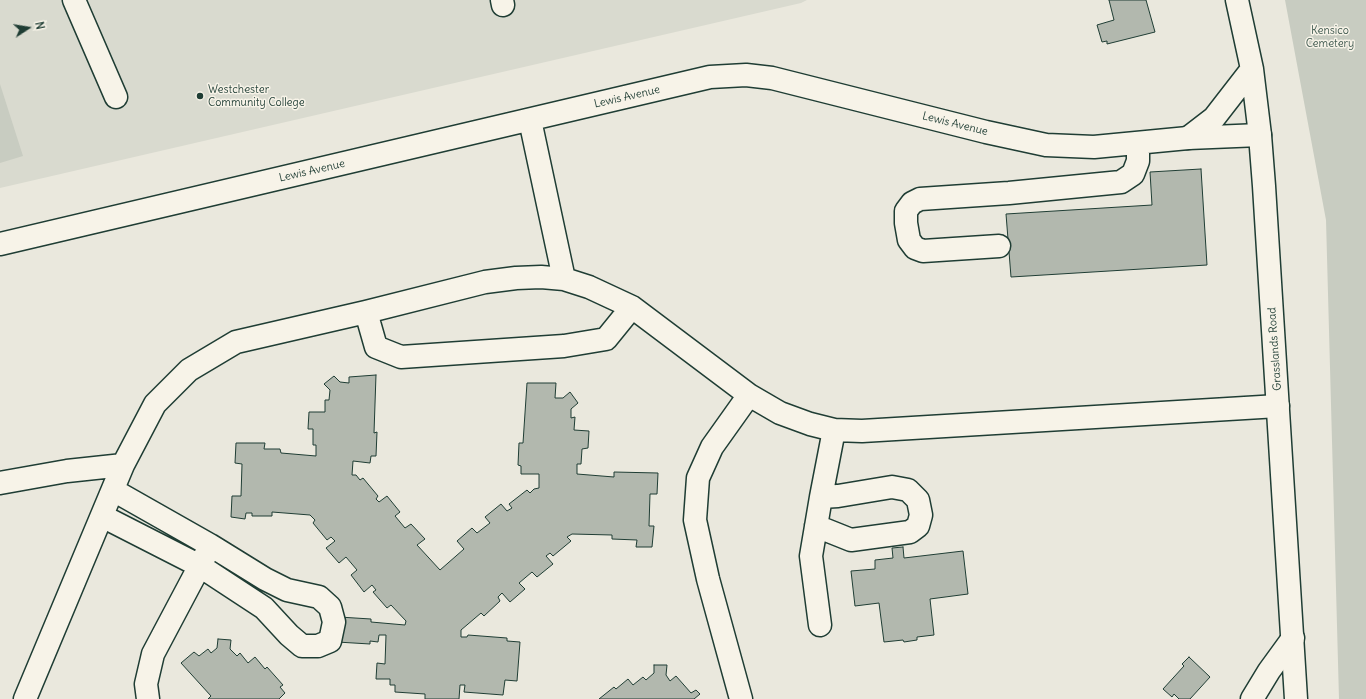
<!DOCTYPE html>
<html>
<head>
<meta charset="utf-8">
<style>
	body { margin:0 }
	#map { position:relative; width:1366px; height:699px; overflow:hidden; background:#eae8dd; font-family:Delius,sans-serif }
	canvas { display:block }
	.north { position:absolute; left:8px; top:8px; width:40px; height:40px; -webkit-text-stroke:3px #f7f3e8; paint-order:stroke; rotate:78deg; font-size:11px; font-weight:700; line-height:16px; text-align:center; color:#1f3d34 }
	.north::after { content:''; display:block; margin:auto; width:14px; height:18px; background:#1f3d34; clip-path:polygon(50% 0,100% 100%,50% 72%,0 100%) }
</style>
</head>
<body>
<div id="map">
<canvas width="1366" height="699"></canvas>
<div class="north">N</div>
</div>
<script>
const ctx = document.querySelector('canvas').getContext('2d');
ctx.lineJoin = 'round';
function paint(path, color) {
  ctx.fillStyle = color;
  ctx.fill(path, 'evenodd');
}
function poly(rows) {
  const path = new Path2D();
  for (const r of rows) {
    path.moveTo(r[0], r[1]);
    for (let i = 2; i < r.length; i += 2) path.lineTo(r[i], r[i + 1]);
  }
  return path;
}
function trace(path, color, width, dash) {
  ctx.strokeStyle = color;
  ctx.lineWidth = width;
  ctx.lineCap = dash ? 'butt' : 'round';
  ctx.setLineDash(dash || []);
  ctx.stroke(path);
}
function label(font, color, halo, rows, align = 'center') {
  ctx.font = font + ' Delius,sans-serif';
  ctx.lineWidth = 3;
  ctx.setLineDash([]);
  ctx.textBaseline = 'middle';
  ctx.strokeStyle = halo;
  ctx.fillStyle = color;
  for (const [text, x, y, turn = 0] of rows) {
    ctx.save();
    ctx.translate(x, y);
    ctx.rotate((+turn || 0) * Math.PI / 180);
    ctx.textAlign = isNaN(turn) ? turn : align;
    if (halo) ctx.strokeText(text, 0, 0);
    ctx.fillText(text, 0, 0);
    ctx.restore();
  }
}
paint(poly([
	[0,0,807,0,801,3,0,188]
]), '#d9dacf');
paint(poly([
	[1285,0,1366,0,1366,699,1339,699,1326,220],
	[0,84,23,156,0,163]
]), '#c8ccc1');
const building = poly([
	[1109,0,1146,0,1155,32,1107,44,1107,41,1102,42,1097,25,1114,20,1109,0],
	[1201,169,1207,265,1011,277,1006,214,1152,205,1150,172,1201,169],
	[376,375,374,433,377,432,376,456,371,456,370,463,353,461,352,475,356,475,360,480,363,478,378,496,376,499,379,502,387,496,400,512,395,516,405,528,411,524,425,539,417,545,440,570,464,549,457,541,472,528,477,533,490,523,485,517,501,504,507,511,512,508,509,504,527,490,530,493,534,489,539,488,539,474,521,474,521,466,518,465,519,443,523,443,527,383,556,383,555,398,563,398,570,392,578,403,571,409,571,418,575,417,574,430,589,431,588,448,582,449,581,464,577,464,577,474,614,477,614,472,658,473,657,494,650,494,649,526,654,526,652,547,636,547,637,540,612,539,612,535,572,534,567,537,571,541,553,556,550,553,546,556,553,564,537,577,532,572,519,583,525,589,510,602,502,593,498,597,500,601,484,616,481,613,461,630,461,637,467,637,468,635,507,638,507,641,520,642,517,681,505,680,503,695,464,692,465,685,460,685,459,699,425,699,425,694,395,692,395,685,390,685,390,679,376,679,377,663,385,664,386,635,379,635,378,642,370,641,370,644,337,642,339,617,371,619,371,622,405,625,406,621,391,605,387,608,373,592,376,590,372,585,364,592,351,575,357,570,346,557,339,563,326,548,335,541,331,537,327,540,313,523,315,520,310,515,272,512,272,516,252,516,252,513,246,513,245,519,231,517,232,496,241,496,242,464,235,463,236,443,265,443,264,449,280,449,281,453,316,456,316,445,313,445,313,429,308,429,309,412,325,412,325,400,329,400,330,390,324,384,334,376,340,382,349,383,349,377,376,375],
	[903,547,904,558,963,551,968,594,930,599,934,635,917,637,917,640,904,642,903,640,884,642,879,603,855,606,851,571,875,569,875,560,893,558,892,548,903,547],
	[218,639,231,640,230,649,237,656,240,653,248,663,255,657,265,669,267,667,283,685,280,687,285,693,279,699,208,699,211,696,181,663,194,652,199,656,208,649,211,653,217,648,218,639],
	[1189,657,1210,677,1190,699,1179,699,1174,694,1172,697,1163,689,1184,666,1182,664,1189,657],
	[654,665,667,665,666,675,670,681,676,676,691,693,696,690,700,694,694,699,599,699,614,687,616,689,628,679,633,685,643,677,646,680,654,673,654,665]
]);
paint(building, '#b2b8ae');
trace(building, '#1f3d34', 1);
const minor = poly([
	[74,0,116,97],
	[502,0,503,5],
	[530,120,564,279],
	[0,244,710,77,746,75,772,78,986,132,1046,145,1094,147,1188,138,1260,135],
	[999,246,923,251,915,248,909,240,906,223,906,211,912,203,920,199,1009,193,1121,182,1133,174,1138,161,1138,144],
	[366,312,376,347,401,357,564,346,606,339,632,307],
	[0,483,67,471,123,465],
	[102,516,200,566,264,608,289,635,302,646,318,646,330,641,334,622,330,607,319,597,287,590,265,579,210,545,113,490],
	[816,526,851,540,910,532,918,526,921,515,918,500,908,490,892,487,838,496,821,497],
	[820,625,811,556,821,497,834,430],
	[25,699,123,465,155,404,189,370,236,342,366,312,485,282,516,278,541,277,564,279,589,287,632,307,749,395,780,413,810,424,834,430,862,431,1278,406],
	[148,699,146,684,153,654,206,554],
	[741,699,708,579,695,520,698,478,712,447,749,395],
	[1252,699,1269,671,1293,638]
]);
const major = poly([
	[1237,0,1252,69,1260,135,1264,186,1296,699],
	[1188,138,1214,118,1252,69]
]);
trace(minor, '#1f3d34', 25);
trace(major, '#1f3d34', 25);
trace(minor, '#f7f3e8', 22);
trace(major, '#f7f3e8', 22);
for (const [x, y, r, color] of [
	[200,96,4,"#1f3d34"]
]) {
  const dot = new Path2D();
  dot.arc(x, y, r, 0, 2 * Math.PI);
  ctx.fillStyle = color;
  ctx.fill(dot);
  trace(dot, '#f7f3e8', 1.5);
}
label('11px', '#415a50', '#f7f3e8', [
	["Kensico",1330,31],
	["Cemetery",1330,44]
]);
label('11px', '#1f3d34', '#f7f3e8', [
	["Westchester",208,90],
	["Community College",208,103]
], 'left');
label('11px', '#1f3d34', '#f7f3e8', [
	["Lewis Avenue",627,97,-13],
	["Lewis Avenue",955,124,14],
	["Lewis Avenue",312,171,-13],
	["Grasslands Road",1275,349,-94]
]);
</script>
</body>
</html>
